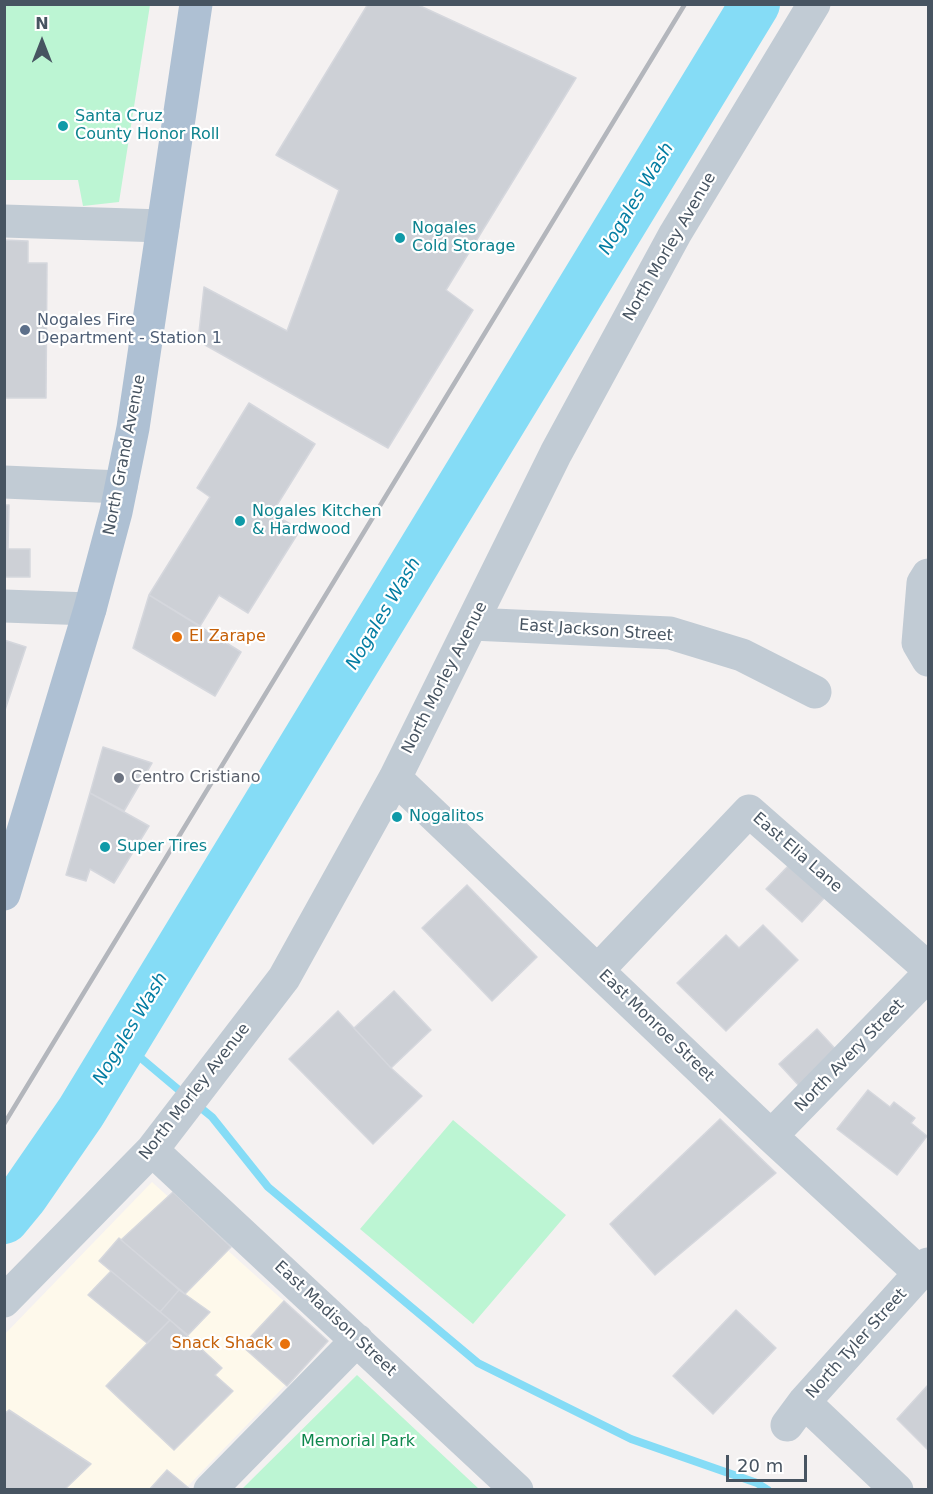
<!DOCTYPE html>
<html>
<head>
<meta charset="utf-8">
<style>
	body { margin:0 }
	#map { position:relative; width:933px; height:1494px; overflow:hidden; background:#f4f1f1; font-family:"DejaVu Sans",sans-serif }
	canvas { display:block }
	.frame { position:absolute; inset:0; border:6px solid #475461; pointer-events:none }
	.north { position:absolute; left:12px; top:12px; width:60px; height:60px; -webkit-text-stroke:4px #fff; paint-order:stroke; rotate:0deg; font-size:16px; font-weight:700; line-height:24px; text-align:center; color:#475461 }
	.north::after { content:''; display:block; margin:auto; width:21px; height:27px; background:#475461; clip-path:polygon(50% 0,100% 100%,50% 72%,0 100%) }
	.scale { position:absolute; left:726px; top:1455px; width:81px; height:27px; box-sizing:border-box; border:3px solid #475461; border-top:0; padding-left:8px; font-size:18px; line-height:21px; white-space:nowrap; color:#475461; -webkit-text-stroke:4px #fff; paint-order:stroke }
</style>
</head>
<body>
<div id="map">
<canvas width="933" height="1494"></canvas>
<div class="frame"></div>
<div class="north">N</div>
<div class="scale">20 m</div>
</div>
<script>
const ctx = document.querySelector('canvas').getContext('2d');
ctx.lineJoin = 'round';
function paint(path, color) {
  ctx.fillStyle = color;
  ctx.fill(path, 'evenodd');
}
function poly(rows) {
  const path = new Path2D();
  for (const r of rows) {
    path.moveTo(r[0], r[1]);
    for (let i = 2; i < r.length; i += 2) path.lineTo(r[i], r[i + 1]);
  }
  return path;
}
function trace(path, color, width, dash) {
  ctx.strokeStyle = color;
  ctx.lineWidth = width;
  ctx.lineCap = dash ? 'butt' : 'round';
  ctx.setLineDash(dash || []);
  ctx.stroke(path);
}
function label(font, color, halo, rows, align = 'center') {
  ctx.font = font + ' "DejaVu Sans",sans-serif';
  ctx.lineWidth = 4.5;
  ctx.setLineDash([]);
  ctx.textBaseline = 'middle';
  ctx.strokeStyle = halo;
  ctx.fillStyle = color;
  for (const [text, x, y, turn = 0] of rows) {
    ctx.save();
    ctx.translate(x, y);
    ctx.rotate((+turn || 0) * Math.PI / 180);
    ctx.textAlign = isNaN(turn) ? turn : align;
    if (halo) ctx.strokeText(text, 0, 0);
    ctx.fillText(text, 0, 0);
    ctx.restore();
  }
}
paint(poly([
	[152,1182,328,1341,185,1489,5,1490,4,1335]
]), '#fef9eb');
paint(poly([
	[5,4,150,5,119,202,83,206,78,180,5,180],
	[453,1120,566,1215,473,1324,360,1229],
	[357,1375,479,1489,242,1489]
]), '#bcf5d3');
trace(poly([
	[123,1043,186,1096],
	[196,1104,212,1117,268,1187,478,1363,631,1439,757,1483,768,1490]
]), '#85dcf6', 8);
trace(poly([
	[4,1219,23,1196,81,1112,755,4]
]), '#85dcf6', 50);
const building = poly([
	[368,4,416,4,576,78,446,290,473,310,388,448,198,341,204,287,287,331,339,190,276,155,368,4],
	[4,240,28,241,28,263,47,263,46,398,4,398,4,240],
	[249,403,315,444,272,513,300,530,248,613,219,595,200,626,149,595,210,497,197,488,249,403],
	[4,505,9,505,8,549,30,549,30,577,4,577,4,505],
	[149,595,241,652,215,696,133,648,149,595],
	[4,640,26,647,4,713,4,640],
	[103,747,152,763,124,811,90,793,103,747],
	[90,793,149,826,114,883,90,869,86,881,66,875,90,793],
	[791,863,826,896,802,922,766,889,791,863],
	[467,885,537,957,492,1001,422,928,467,885],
	[763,925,798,960,726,1031,677,983,726,935,739,948,763,925],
	[394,991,431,1030,391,1068,354,1028,394,991],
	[338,1011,391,1068,422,1096,373,1144,289,1059,338,1011],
	[817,1029,840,1054,802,1089,779,1064,817,1029],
	[868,1090,890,1107,894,1102,915,1118,911,1123,927,1136,897,1175,837,1129,868,1090],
	[720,1119,776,1173,655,1275,610,1224,720,1119],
	[173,1192,231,1247,185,1294,121,1240,173,1192],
	[119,1238,179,1290,160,1312,99,1261,119,1238],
	[111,1271,170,1320,147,1343,88,1295,111,1271],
	[179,1290,210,1312,188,1335,160,1312,179,1290],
	[284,1301,328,1341,287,1386,242,1346,284,1301],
	[736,1310,776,1348,713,1414,673,1376,736,1310],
	[170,1320,222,1368,215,1375,233,1391,174,1450,106,1386,170,1320],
	[928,1385,928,1450,897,1419,928,1385],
	[9,1410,91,1464,64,1490,4,1490,4,1414,9,1410],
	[167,1470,191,1490,149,1490,167,1470]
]);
paint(building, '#cdd0d6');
trace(building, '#d5d7dd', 1.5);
trace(poly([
	[4,221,163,226],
	[4,482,121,487],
	[928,575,923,583,918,643,928,660],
	[4,606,90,609],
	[472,624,670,633,742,655,815,692],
	[395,778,771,1136,920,1273],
	[598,970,749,811,928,968],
	[771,1136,928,975],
	[152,1150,517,1490],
	[4,1301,152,1150,284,978,395,778,556,453,675,234,814,4],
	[804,1402,897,1490],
	[787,1425,804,1402,928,1264],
	[210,1490,357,1340]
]), '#c1cbd4', 33);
trace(poly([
	[4,894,90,609,116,512,133,428,196,4]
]), '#aec0d3', 33);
trace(poly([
	[4,1124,685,4]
]), '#b3b6bc', 4.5);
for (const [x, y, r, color] of [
	[63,126,6,"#0f9aa8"],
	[400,238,6,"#0f9aa8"],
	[25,330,6,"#5c6f8a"],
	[240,521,6,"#0f9aa8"],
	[177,637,6,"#e8710a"],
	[119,778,6,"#6b7280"],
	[397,817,6,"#0f9aa8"],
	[105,847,6,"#0f9aa8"],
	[285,1344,6,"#e8710a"]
]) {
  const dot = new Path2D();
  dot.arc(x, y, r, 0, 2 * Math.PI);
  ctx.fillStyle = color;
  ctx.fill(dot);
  trace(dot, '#fff', 2);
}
label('16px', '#0d838f', '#fff', [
	["Santa Cruz",75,117],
	["County Honor Roll",75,135],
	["Nogales",412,229],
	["Cold Storage",412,247],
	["Nogales Kitchen",252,512],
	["& Hardwood",252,530],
	["Nogalitos",409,817],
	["Super Tires",117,847]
], 'left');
label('16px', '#475461', '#fff', [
	["North Morley Avenue",670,247,-60],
	["North Grand Avenue",125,455,-79],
	["East Jackson Street",596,631,4],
	["North Morley Avenue",445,678,-63],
	["East Elia Lane",797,853,41],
	["East Monroe Street",656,1026,44],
	["North Avery Street",850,1056,-46],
	["North Morley Avenue",195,1092,-52],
	["East Madison Street",335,1319,43],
	["North Tyler Street",857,1344,-48]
]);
label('16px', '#4e5e75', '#fff', [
	["Nogales Fire",37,321],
	["Department - Station 1",37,339]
], 'left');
label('16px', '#c56008', '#fff', [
	["El Zarape",189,637],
	["Snack Shack",273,1344,"right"]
], 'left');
label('16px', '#5b616d', '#fff', [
	["Centro Cristiano",131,778]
], 'left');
label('16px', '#0d874c', '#fff', [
	["Memorial Park",358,1442]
]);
label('italic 18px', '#037da2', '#fff', [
	["Nogales Wash",637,199,-59],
	["Nogales Wash",384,614,-59],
	["Nogales Wash",131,1029,-59]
]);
</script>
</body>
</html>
